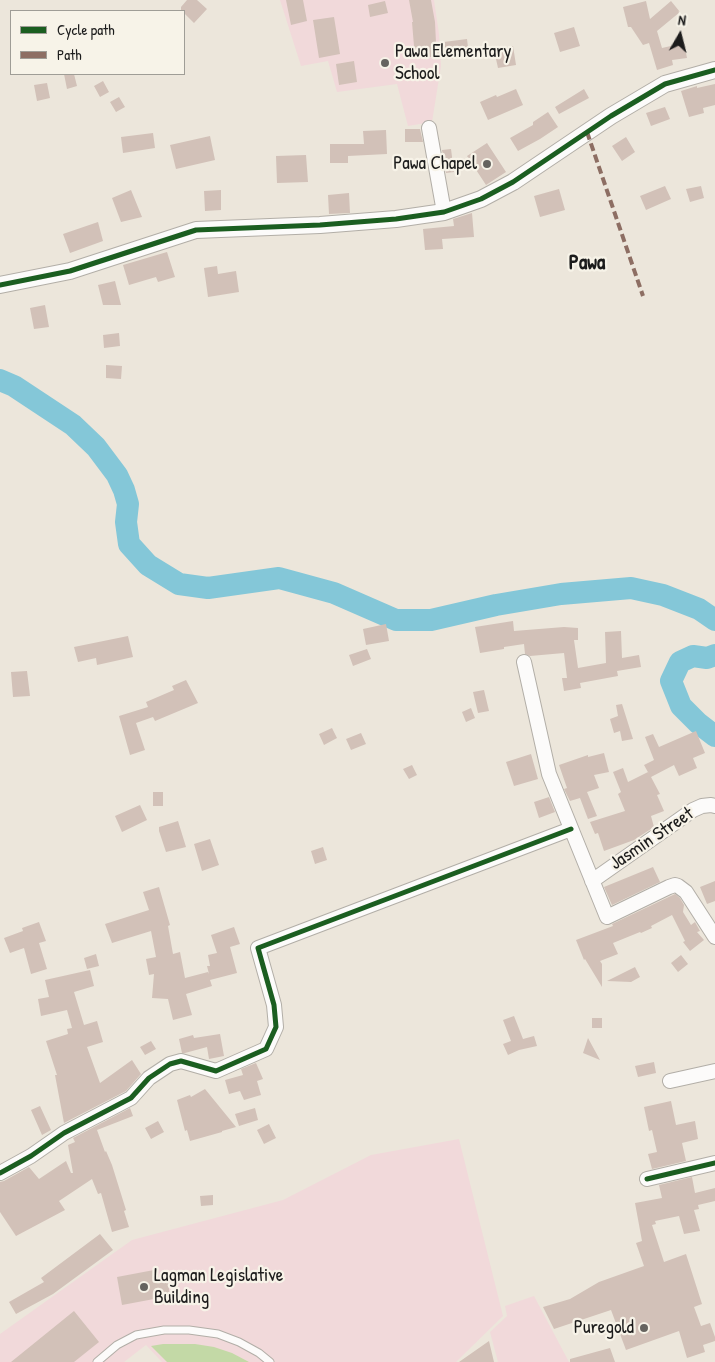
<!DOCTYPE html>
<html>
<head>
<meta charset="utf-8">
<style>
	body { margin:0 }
	#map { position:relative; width:715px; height:1362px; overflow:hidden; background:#ece6db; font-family:"Patrick Hand",sans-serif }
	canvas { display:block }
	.legend { position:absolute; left:10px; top:10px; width:175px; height:65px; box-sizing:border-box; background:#f7f3e8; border:1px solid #9f9d96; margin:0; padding:6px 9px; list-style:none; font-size:15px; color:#1c1c1c }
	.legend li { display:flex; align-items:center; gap:10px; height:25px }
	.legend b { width:25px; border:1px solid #9f9d96 }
	.north { position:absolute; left:655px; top:10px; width:50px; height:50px; -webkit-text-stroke:4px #f7f3e8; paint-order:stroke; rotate:8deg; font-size:14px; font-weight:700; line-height:20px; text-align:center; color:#1c1c1c }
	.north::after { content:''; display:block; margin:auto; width:18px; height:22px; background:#1c1c1c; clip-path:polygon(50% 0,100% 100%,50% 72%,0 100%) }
</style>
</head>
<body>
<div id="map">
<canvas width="715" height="1362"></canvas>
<ul class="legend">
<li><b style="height:6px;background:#1b5e20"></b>Cycle path</li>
<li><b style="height:6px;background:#8d6e63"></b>Path</li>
</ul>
<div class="north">N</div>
</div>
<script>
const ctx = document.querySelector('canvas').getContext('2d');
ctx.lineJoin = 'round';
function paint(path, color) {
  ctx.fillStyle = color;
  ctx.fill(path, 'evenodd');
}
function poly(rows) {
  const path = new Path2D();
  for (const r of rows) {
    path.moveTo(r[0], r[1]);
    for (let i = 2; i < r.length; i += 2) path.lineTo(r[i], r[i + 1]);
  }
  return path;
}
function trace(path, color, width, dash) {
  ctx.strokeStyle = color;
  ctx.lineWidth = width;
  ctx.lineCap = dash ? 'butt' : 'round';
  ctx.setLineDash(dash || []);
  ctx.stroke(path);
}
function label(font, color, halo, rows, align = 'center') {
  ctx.font = font + ' "Patrick Hand",sans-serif';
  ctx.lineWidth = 4.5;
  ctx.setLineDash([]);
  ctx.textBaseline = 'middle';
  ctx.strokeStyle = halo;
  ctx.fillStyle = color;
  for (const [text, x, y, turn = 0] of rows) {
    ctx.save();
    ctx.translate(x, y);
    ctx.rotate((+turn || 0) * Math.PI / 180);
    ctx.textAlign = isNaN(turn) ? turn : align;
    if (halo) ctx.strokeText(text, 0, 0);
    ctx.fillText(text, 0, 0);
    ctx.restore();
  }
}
paint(poly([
	[280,0,434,0,439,34,441,66,432,122,408,126,397,84,337,92,328,61,301,66],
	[459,1139,503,1316,456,1362,162,1362,146,1345,124,1362,0,1362,0,1334,132,1240,283,1200,371,1155],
	[534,1296,569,1362,498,1362,490,1332,507,1316,505,1306]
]), '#f1d9da');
paint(poly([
	[163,1344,195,1344,214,1347,232,1353,249,1362,167,1362,151,1346]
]), '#c3d9a6');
trace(poly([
	[0,380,14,386,73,425,96,447,117,475,124,490,128,504,126,522,129,544,148,565,179,584,208,588,279,578,334,593,396,620,431,620,496,605,561,594,631,588,663,595,699,609,715,620],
	[715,655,707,658,693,656,680,662,671,681,681,706,698,723,715,736]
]), '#84c7d8', 22);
paint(poly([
	[187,0,197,0,207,9,194,23,184,13,184,11,181,10,181,7],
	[286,0,303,0,307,21,291,25],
	[409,0,431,0,435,22,436,43,467,39,469,56,448,59,447,56,415,58,412,22,413,22],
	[385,1,388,13,370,17,368,5],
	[646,1,650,19,671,1,680,12,657,31,662,48,684,43,687,58,672,60,673,65,657,70,649,43,643,45,631,27,628,27,623,7],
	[334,17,340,54,319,58,313,20],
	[574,27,580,46,560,52,554,33],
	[513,46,516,65,498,68,494,50],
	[354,61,357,82,339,85,336,64],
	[64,74,74,74,77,86,67,89],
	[103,81,109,92,100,97,94,86],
	[47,83,50,98,37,101,34,85],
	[715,84,715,105,703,108,704,113,689,117,681,91,697,86,697,88],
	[516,89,523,105,488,120,480,102,496,95,497,97],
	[584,89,589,98,559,114,555,107],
	[119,97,125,107,116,112,110,102],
	[665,107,670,119,651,126,646,113],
	[548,112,558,127,540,139,518,151,510,138,533,125,533,122],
	[405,129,420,129,423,142,405,142],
	[386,130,387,154,348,156,348,163,330,163,330,144,364,144,363,131],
	[153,133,155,148,123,153,121,137],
	[210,136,215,160,176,169,170,145],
	[626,137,635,152,622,161,612,146],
	[487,143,506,172,486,185,467,156],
	[451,149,454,172,446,173,442,150],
	[306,155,308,182,277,183,276,156],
	[665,186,671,199,646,210,640,196],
	[701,186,704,198,690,202,686,189],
	[559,189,565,210,540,217,534,196],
	[131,190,142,217,121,222,112,198],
	[221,190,221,210,205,211,204,191],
	[349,193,350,213,329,214,328,195],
	[472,213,474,237,442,239,443,249,425,250,423,229,454,226,453,219],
	[98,222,103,241,70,253,63,234],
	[167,252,175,277,158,282,156,277,129,285,123,265],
	[217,266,218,274,236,271,239,292,208,297,204,268],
	[115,281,121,305,103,305,98,285],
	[45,305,49,327,34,329,30,308],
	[119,333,120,346,104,348,103,335],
	[106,365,122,366,121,379,106,378],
	[513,621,514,631,564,627,578,628,578,640,574,640,578,668,606,663,605,632,621,631,622,658,639,655,641,667,617,671,618,676,580,683,581,688,564,691,562,678,567,678,564,653,530,656,525,654,524,644,504,647,504,649,480,653,475,627],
	[386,624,389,641,366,645,363,629],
	[128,636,133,657,97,665,96,658,78,662,74,647],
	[367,649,371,659,353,666,349,655],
	[27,671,30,696,13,697,11,672],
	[186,680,198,703,155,721,153,717,136,723,145,750,130,755,119,716,148,707,146,702,174,690,172,686],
	[484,690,489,711,478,713,473,692],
	[622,704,633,739,622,741,620,731,614,733,610,719,618,716,616,705],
	[471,708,475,718,466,722,462,712],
	[332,728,337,738,324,745,319,734],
	[696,731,705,753,693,758,697,768,679,776,674,765,651,777,660,794,657,795,664,811,651,816,654,827,634,840,604,851,598,833,595,834,590,822,625,811,618,794,621,792,613,772,623,768,628,782,648,772,649,774,644,765,654,760,645,737,653,734,659,747],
	[361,733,366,744,351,750,346,739],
	[604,753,609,772,594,775,599,788,587,792,597,816,588,819,580,798,570,801,564,789,567,788,559,765,588,755,588,757],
	[531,754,538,779,514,786,506,762],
	[412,765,417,775,409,779,403,769],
	[153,792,163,792,163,806,153,806],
	[549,797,555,812,539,818,534,802],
	[140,805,147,820,122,832,115,816],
	[178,821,186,847,166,852,159,831,159,827],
	[210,839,219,865,202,871,194,844],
	[323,847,327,860,315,864,311,851],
	[653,867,660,882,612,905,604,887],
	[715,881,715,901,707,904,700,887],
	[159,887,170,925,168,926,173,954,180,952,185,978,208,972,209,974,207,966,210,966,208,955,217,953,211,935,234,927,240,944,230,947,237,973,210,980,212,986,186,994,192,1015,173,1020,168,999,152,998,154,974,149,975,146,959,156,957,151,931,112,943,105,924,149,910,143,892],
	[675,894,680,898,684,905,683,912,691,925,695,922,700,931,697,932,704,940,690,951,683,942,685,941,672,915,651,926,652,928,641,933,640,932,613,943,618,954,600,961,602,964,602,987,585,959,584,960,576,940,613,926,612,924],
	[39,922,46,941,39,943,47,969,31,974,24,948,10,953,4,938,23,931,22,928],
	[96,954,99,966,87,969,84,958],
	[681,955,688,964,678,972,671,963],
	[635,967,640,977,631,982,607,981],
	[90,970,94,986,74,992,84,1025,97,1021,103,1042,87,1047,100,1083,132,1060,141,1074,126,1091,64,1123,55,1075,57,1075,46,1041,68,1034,67,1029,72,1028,67,1010,41,1016,38,999,49,997,45,980],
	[514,1016,523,1039,534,1036,537,1046,519,1050,508,1055,503,1044,511,1041,503,1020],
	[592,1018,602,1018,602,1028,592,1028],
	[220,1034,224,1056,209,1059,207,1047,185,1053,182,1053,179,1039,193,1035,194,1038],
	[588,1038,600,1060,583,1053],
	[151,1041,156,1049,145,1055,140,1047],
	[654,1062,656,1073,638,1077,635,1066],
	[256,1063,263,1079,257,1081,261,1095,244,1100,240,1091,229,1094,225,1080,243,1075,241,1069],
	[205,1089,236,1127,222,1131,222,1132,190,1141,187,1130,185,1131,177,1100,190,1095,191,1097],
	[671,1101,676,1125,695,1121,698,1139,682,1143,686,1161,652,1169,648,1154,657,1152,652,1130,649,1131,644,1107],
	[40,1106,51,1130,42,1135,31,1110],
	[130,1108,133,1116,97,1130,105,1152,106,1151,112,1165,126,1210,124,1211,129,1227,112,1232,101,1193,98,1194,92,1179,59,1201,65,1210,16,1236,0,1212,0,1182,4,1181,29,1167,39,1179,66,1161,71,1173,73,1173,68,1145,75,1142,73,1138],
	[255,1108,258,1120,239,1126,235,1114],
	[158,1121,164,1132,151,1139,145,1128],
	[269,1124,276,1138,264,1144,257,1130],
	[692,1177,695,1193,715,1188,715,1201,698,1205,699,1209,694,1210,700,1231,684,1234,679,1216,655,1221,656,1224,652,1225,664,1262,686,1254,702,1304,694,1307,701,1326,710,1323,715,1337,715,1341,703,1345,705,1352,687,1358,679,1331,626,1350,611,1310,554,1329,543,1307,570,1299,599,1282,644,1266,636,1243,642,1241,635,1203,662,1198,659,1185],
	[213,1195,213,1205,201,1206,200,1196],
	[100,1234,113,1250,53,1294,16,1314,9,1302,44,1282,41,1278],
	[154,1270,155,1278,167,1276,170,1296,122,1305,117,1277],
	[74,1311,99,1342,74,1362,11,1362],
	[489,1341,494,1362,459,1362],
	[610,1348,615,1362,570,1362,570,1359]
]), '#d2c1b8');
const service = poly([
	[97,1362,117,1345,136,1335,164,1330,189,1330,218,1334,239,1342,259,1353,270,1362]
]);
const minor = poly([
	[429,128,444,212],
	[524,662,549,774,607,917,669,887,675,885,678,886,686,892,715,937],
	[592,881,693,810,702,806,711,805,715,806],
	[670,1081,715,1071],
	[0,1173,31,1156,64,1133,131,1098,149,1078,170,1064,181,1061,216,1071,266,1049,276,1027,274,1005,258,948,571,829],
	[647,1179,715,1163]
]);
const tertiary = poly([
	[0,285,70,271,196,230,320,225,396,219,444,212,481,199,513,182,611,116,665,84,715,70]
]);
trace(service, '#b2aea7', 9);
trace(minor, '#b2aea7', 16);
trace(tertiary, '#b2aea7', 18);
trace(service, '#fcfbfa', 7);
trace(minor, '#fcfbfa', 14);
trace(tertiary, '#fcfbfa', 16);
trace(poly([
	[587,132,643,296]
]), '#8d6e63', 4, [8, 4]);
trace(poly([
	[0,285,70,271,196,230,320,225,396,219,444,212,481,199,513,182,611,116,665,84,715,70],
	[0,1173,31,1156,64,1133,131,1098,149,1078,170,1064,181,1061,216,1071,266,1049,276,1027,274,1005,258,948,571,829],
	[647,1179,715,1163]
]), '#1b5e20', 5);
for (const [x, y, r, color] of [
	[385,63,5,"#65635f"],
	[487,164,5,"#65635f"],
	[144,1287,5,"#65635f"],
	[644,1328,5,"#65635f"]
]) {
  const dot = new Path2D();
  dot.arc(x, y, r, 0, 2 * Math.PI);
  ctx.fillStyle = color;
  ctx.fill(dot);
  trace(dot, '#f7f3e8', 2);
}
label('19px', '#1c1c1c', '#f7f3e8', [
	["Pawa Elementary",395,52],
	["School",395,74],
	["Pawa Chapel",477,164,"right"],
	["Lagman Legislative",154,1276],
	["Building",154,1298],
	["Puregold",634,1328,"right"]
], 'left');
label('19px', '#1c1c1c', '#f7f3e8', [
	["Jasmin Street",652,839,-34]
]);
label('bold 21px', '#1c1c1c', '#f7f3e8', [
	["Pawa",587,263]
]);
</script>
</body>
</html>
